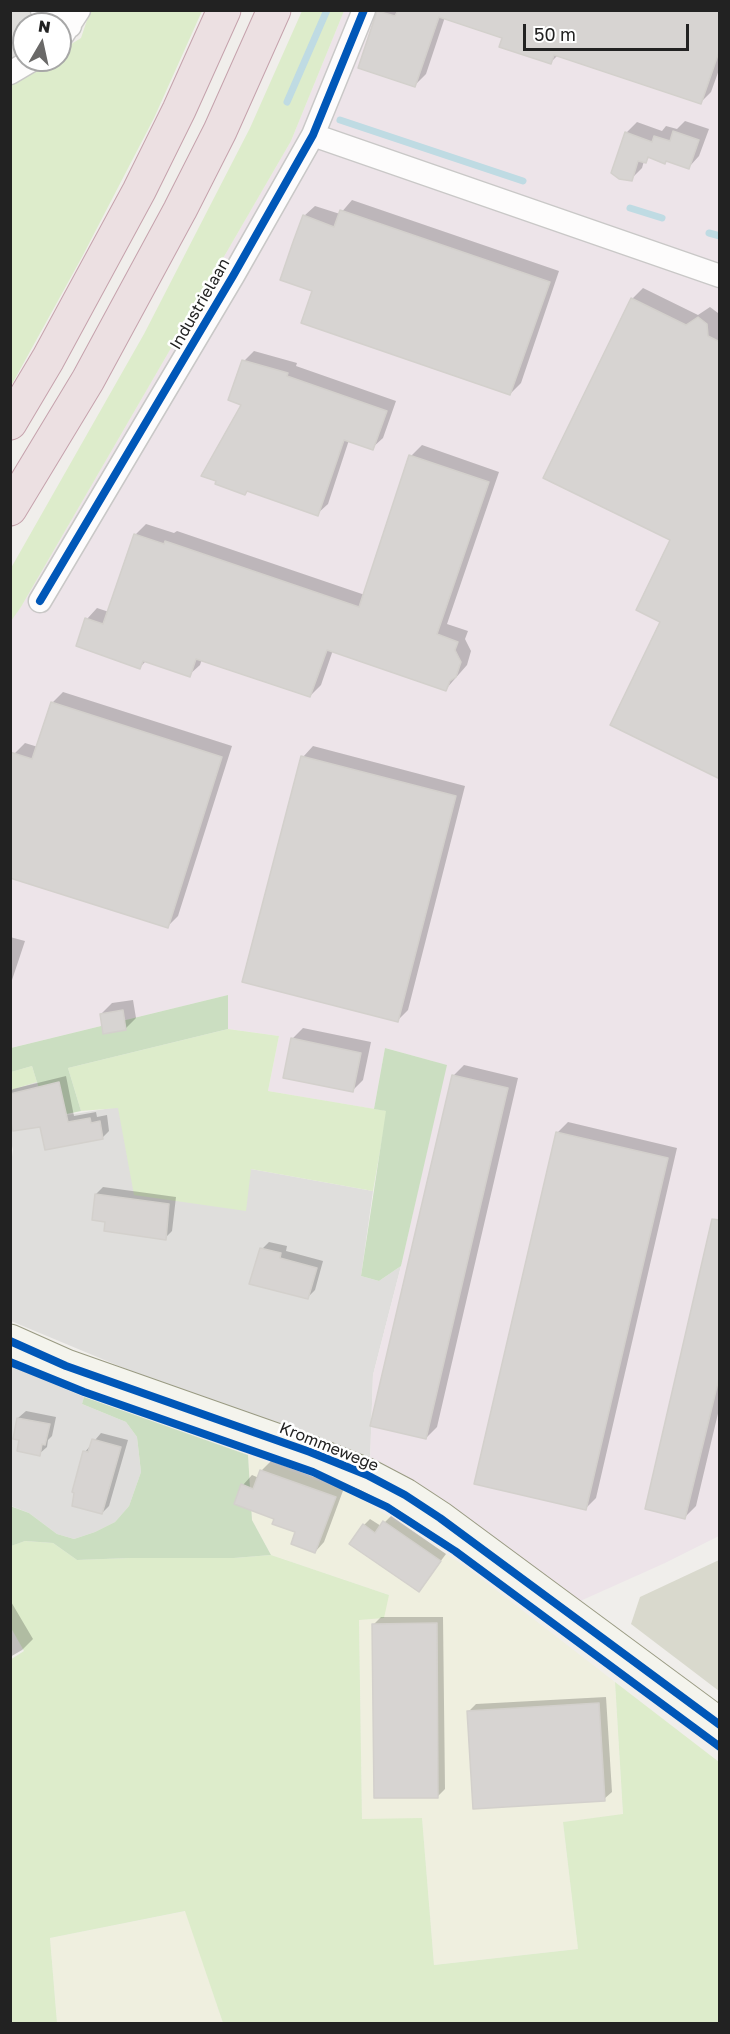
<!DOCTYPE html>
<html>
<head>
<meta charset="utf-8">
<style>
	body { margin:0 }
	#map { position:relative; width:730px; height:2034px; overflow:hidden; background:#f0eeeb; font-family:"Golos Text",sans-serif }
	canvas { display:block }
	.frame { position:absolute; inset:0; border:12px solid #222; pointer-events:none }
	.north { position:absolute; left:12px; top:12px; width:60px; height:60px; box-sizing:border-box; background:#fff; border:2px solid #a7a7a7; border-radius:50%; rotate:9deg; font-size:16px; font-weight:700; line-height:24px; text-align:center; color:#222 }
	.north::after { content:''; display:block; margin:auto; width:21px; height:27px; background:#6a6968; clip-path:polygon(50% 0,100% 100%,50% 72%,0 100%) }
	.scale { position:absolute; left:523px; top:24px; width:166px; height:27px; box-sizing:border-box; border:3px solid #222; border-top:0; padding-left:8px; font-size:18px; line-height:21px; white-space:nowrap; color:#222; -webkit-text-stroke:4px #fff; paint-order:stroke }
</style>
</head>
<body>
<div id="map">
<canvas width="730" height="2034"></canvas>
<div class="frame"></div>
<div class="north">N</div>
<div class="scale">50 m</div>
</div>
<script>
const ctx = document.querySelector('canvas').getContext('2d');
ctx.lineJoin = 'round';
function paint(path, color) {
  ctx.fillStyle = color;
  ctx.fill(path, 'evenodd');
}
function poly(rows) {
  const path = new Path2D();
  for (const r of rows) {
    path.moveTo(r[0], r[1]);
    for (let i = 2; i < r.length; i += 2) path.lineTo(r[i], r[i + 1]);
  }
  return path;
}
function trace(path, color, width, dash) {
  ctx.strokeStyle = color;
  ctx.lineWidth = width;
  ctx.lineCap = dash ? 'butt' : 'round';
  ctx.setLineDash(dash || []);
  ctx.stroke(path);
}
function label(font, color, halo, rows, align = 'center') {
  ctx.font = font + ' "Golos Text",sans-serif';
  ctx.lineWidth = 5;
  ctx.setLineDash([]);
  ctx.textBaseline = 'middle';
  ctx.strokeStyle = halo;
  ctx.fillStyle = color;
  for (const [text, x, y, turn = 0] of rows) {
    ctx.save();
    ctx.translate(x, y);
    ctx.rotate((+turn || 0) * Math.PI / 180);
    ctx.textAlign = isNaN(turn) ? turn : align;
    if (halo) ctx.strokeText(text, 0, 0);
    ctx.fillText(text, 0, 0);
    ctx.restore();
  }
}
paint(poly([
	[11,11,67,11,60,24,24,24,24,56,11,65],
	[37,1082,48,1118,118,1107,251,1169,373,1191,361,1276,379,1281,401,1266,373,1375,370,1462,162,1384,11,1321,10,1171,13,1150,10,1138,10,1090],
	[11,1366,84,1397,82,1404,126,1422,137,1437,141,1472,129,1506,115,1522,95,1532,74,1539,57,1534,29,1513,11,1506]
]), '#dfdedc');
paint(poly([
	[344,11,719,11,719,1536,665,1563,578,1602,370,1462,373,1375,401,1266,446,1065,385,1048,374,1109,268,1091,279,1036,228,1029,228,995,11,1048,10,621,21,607,291,141]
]), '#ede4e9');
paint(poly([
	[719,1560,719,1691,631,1624,640,1597]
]), '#d9d9cd');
paint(poly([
	[248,1455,345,1491,371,1505,465,1566,615,1682,623,1815,563,1822,578,1949,434,1965,422,1819,362,1820,359,1620,389,1595,271,1555,252,1520],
	[186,1911,223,2023,57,2023,50,1938]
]), '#efefdf');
paint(poly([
	[90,11,202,11,154,118,82,257,11,386,11,81,45,60,60,60,60,51,81,38],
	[302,11,344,11,291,141,21,607,11,621,11,568,144,334,250,128],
	[228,1029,279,1036,268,1091,387,1111,373,1191,251,1169,246,1211,134,1195,118,1108,81,1111,68,1068],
	[32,1066,37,1082,11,1090,11,1072],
	[25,1541,53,1543,77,1560,130,1558,234,1558,271,1555,389,1595,384,1618,359,1620,362,1819,422,1818,434,1965,578,1949,563,1822,623,1814,615,1682,719,1762,719,2023,223,2023,185,1911,50,1938,57,2023,11,2023,10,1660,24,1651,11,1628,10,1546]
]), '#ddeccb');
paint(poly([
	[228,995,228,1029,68,1068,81,1111,48,1118,32,1066,11,1072,11,1048],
	[385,1048,447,1065,401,1266,379,1281,361,1276,386,1111,374,1109],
	[84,1397,248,1455,252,1520,271,1555,234,1558,130,1558,77,1560,53,1543,25,1541,11,1546,10,1506,29,1513,57,1534,74,1539,95,1532,115,1522,129,1506,141,1472,137,1437,126,1422,82,1404]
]), '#cbdec1');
paint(poly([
	[380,10,720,10,720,67,711,92,700,103,558,55,551,62,504,37,445,17,426,74,415,85],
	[685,121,709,129,699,156,689,167,667,159,650,157,644,161,642,168,631,179,626,133,637,122,662,131,666,126,677,129],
	[352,200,559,271,521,383,510,394,314,290,304,216,315,206,340,214],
	[643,288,698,315,710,307,718,313,720,326,720,773,662,621,672,540,632,299],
	[254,351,297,363,296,366,396,401,383,438,372,448,349,440,328,504,317,514,243,404,244,361],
	[422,445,499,472,447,624,468,631,465,639,471,651,467,665,446,689,333,650,321,685,310,696,202,659,200,665,189,675,146,661,140,667,87,619,97,608,109,612,135,535,146,524,174,533,177,531,365,595,411,456],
	[63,692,232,746,178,916,167,927,14,754,25,743,38,747,52,703],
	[313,746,465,786,408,1010,398,1020,303,757],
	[10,937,25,941,10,986],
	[133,1000,136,1018,125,1029,101,1014,112,1003],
	[303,1028,371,1042,363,1080,352,1091,292,1039],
	[464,1065,518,1078,437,1427,426,1438,453,1076],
	[66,1076,74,1116,96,1112,97,1117,107,1115,109,1131,102,1138,41,1125,10,1114,10,1092,13,1089],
	[568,1122,677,1148,596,1498,585,1509,557,1133],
	[103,1187,176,1197,172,1231,165,1238,107,1220,96,1194],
	[720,1225,720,1405,696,1506,685,1517],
	[269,1242,287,1246,286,1251,323,1261,315,1290,308,1297,262,1249],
	[26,1411,56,1417,52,1436,48,1440,47,1447,39,1454,21,1439,18,1418],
	[101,1433,128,1440,109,1506,102,1513,75,1492,85,1452],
	[271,1461,344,1488,324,1542,315,1552,297,1532,276,1518,243,1485,252,1475,259,1478,262,1470],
	[391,1516,446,1554,419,1590,364,1525,370,1519,381,1526],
	[10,1600,33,1639,22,1650,10,1657],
	[381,1617,443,1617,445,1789,438,1796,374,1624],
	[606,1697,612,1792,604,1799,469,1711,476,1704]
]), '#0003');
trace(poly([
	[287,102,327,10],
	[340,120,523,181],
	[630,208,662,218],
	[709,233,720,236]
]), '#bfdbe3', 7);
const building = poly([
	[398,10,720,10,720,49,701,104,554,55,551,64,499,47,502,38,439,17,415,87,358,68,377,11,395,16,398,10],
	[673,131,699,140,689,169,666,161,665,164,648,157,646,163,638,161,632,181,619,179,611,173,625,132,652,142,654,136,670,141,673,131],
	[340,210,550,282,510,395,301,323,312,291,280,280,293,242,303,215,334,227,340,210],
	[631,298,686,325,698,317,707,324,708,336,720,342,720,779,610,725,660,622,636,610,670,540,543,478,631,298],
	[242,360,288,373,287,376,387,411,373,450,344,440,318,516,247,491,245,495,215,484,216,481,201,476,241,405,228,400,242,360],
	[409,455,489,482,437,634,458,642,455,650,461,662,456,677,450,681,446,691,327,650,310,697,196,659,190,677,143,661,140,669,76,646,85,618,103,624,134,534,164,544,165,541,359,607,409,455],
	[51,702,222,757,168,928,10,878,10,752,32,759,51,702],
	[301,756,456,796,398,1022,242,982,301,756],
	[123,1010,126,1030,103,1034,100,1014,123,1010],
	[291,1038,361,1053,353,1092,283,1078,291,1038],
	[452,1075,508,1088,426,1439,370,1426,452,1075],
	[59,1082,68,1122,90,1118,91,1123,100,1121,103,1139,45,1150,40,1127,13,1131,10,1120,10,1094,59,1082],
	[556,1132,668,1158,586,1510,474,1484,556,1132],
	[95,1194,169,1204,166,1240,104,1231,105,1222,92,1220,95,1194],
	[712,1219,720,1220,720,1374,685,1519,645,1509,712,1219],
	[260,1248,281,1253,280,1258,317,1268,308,1299,249,1284,260,1248],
	[17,1418,50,1424,45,1445,42,1444,40,1456,17,1451,19,1440,13,1439,17,1418],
	[92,1439,121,1447,102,1514,72,1506,74,1493,72,1492,83,1451,88,1452,92,1439],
	[260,1470,336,1497,315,1553,291,1544,295,1532,272,1524,274,1519,234,1504,241,1484,253,1489,260,1470],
	[383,1521,441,1561,419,1592,349,1544,363,1524,375,1533,383,1521],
	[437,1623,438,1798,374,1798,372,1624,437,1623],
	[599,1703,605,1801,473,1809,467,1711,599,1703]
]);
paint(building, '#d7d4d2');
trace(building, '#d3d0cc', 1.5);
const street = poly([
	[42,10,70,26],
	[60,39,79,10],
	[10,73,32,60],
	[313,135,720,276],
	[40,601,233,276,313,135,364,10]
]);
const secondary = poly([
	[10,1341,66,1366,310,1452,367,1475,405,1495,440,1518,720,1725]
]);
const highway = poly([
	[10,423,48,359,139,191,179,110,224,10],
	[10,509,88,380,180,210,220,131,274,10]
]);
trace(street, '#c9c8c7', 25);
trace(secondary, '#999a82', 35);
trace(highway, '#c5a2ac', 35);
trace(street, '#fdfcfc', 22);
trace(secondary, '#f4f4ed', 33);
trace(highway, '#ece0e2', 33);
trace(poly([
	[40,601,233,276,313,135,364,10],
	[10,1341,66,1366,310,1452,367,1475,405,1495,440,1518,720,1725],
	[10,1362,84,1392,313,1472,387,1507,455,1551,720,1747]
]), '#0057b8', 8);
label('16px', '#222', '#fff', [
	["Industrielaan",200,304,-60],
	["Krommewege",329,1447,22]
]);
</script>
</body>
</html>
